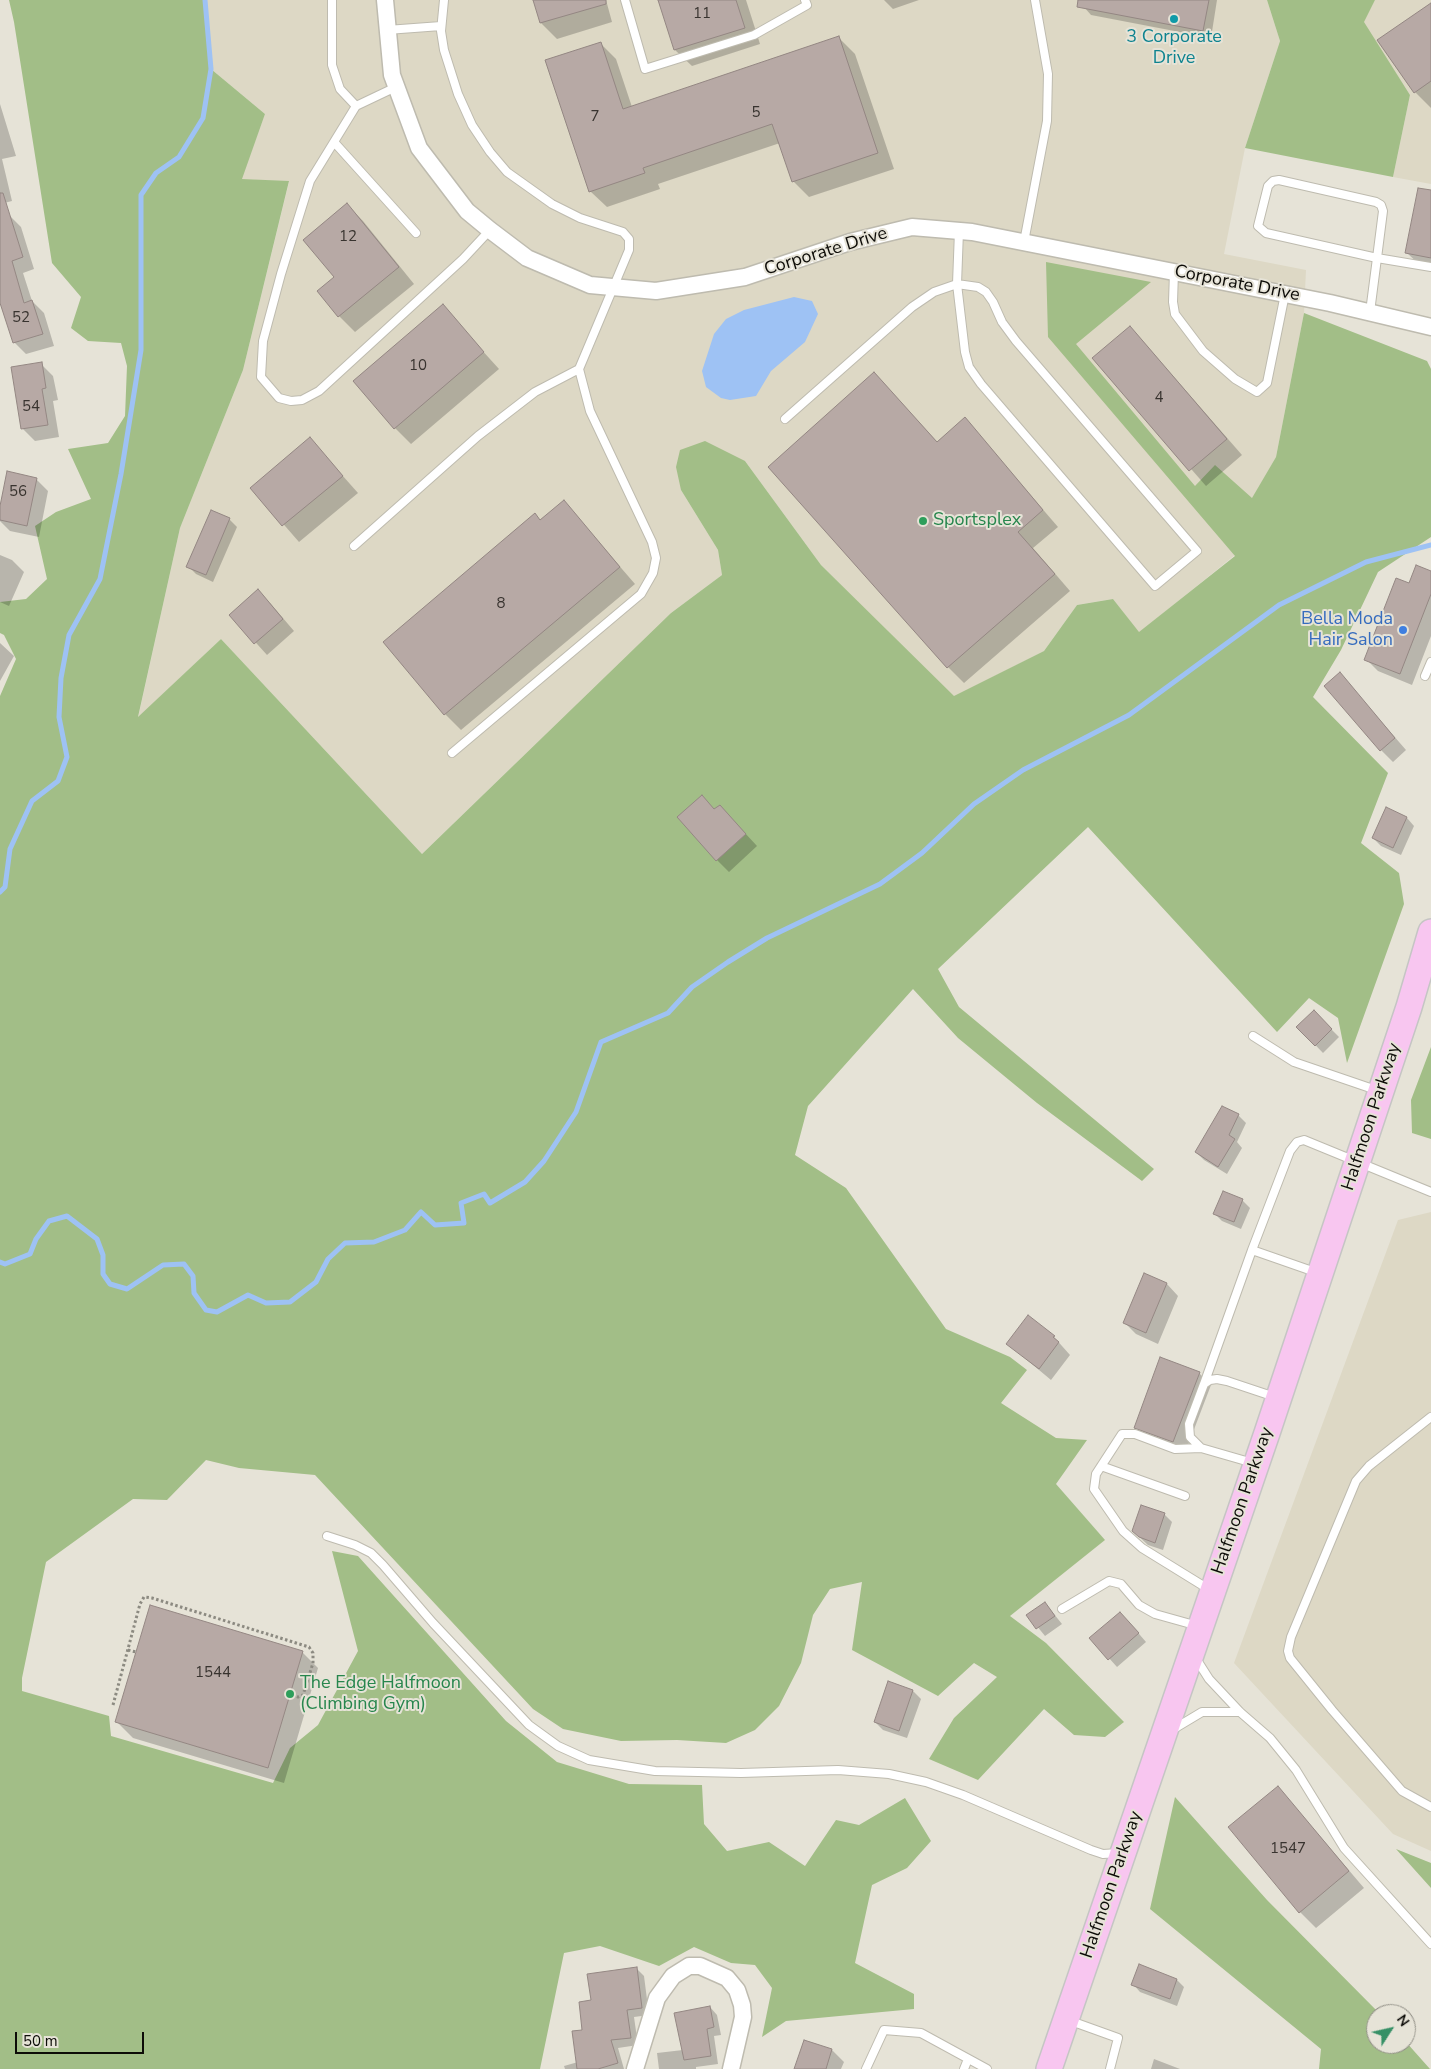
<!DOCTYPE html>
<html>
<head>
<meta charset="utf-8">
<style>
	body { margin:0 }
	#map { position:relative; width:1431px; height:2069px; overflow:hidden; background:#e6e3d7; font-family:"Nunito Sans",sans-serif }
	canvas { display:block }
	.north { position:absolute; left:1366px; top:2004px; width:50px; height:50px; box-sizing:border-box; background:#e6e3d7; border:1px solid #8f8d84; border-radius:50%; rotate:55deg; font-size:14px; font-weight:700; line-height:20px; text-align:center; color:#0d0c08 }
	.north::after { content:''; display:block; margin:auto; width:18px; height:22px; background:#369066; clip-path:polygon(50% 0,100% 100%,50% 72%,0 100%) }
	.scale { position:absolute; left:15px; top:2032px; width:129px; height:22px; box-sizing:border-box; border:2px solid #0d0c08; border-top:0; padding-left:6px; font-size:15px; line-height:18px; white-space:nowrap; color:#0d0c08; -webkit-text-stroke:4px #e6e3d7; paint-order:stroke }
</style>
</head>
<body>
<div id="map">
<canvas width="1431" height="2069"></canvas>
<div class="north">N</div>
<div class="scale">50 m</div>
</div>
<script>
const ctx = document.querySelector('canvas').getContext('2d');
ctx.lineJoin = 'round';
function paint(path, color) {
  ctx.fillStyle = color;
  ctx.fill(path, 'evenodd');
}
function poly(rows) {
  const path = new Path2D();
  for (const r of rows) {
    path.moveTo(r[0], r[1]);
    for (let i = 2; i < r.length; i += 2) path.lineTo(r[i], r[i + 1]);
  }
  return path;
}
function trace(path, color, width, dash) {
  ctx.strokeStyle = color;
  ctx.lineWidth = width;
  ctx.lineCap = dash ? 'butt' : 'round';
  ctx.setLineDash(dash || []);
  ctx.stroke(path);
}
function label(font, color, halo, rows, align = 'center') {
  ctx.font = font + ' "Nunito Sans",sans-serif';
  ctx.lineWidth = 4;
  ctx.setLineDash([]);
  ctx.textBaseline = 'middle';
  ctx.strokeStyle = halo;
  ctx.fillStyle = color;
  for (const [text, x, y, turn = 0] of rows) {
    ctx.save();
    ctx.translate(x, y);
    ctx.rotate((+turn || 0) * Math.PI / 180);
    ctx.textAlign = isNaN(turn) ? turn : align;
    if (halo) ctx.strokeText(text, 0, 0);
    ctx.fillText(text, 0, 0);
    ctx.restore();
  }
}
paint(poly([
	[205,0,1267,0,1280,41,1245,148,1224,254,1306,270,1304,313,1276,457,1252,499,1235,555,1139,633,1113,599,1077,605,1044,651,954,697,821,565,745,461,681,490,718,550,722,575,671,613,422,854,221,639,138,718,180,528,243,370,289,182,241,179,265,114,211,69],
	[1375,0,1431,0,1431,184,1393,177,1410,95,1363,22],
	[1431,1212,1431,1851,1393,1834,1234,1663,1398,1220]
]), '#ddd8c5');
paint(poly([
	[9,0,205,0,211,69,265,114,242,179,289,181,243,370,180,528,138,717,221,639,422,854,671,613,722,575,718,550,681,490,676,467,680,450,705,441,745,461,821,565,954,696,1044,651,1077,605,1113,599,1139,632,1235,556,1048,337,1046,262,1151,282,1076,344,1195,486,1215,465,1252,498,1276,457,1304,313,1427,361,1431,369,1431,537,1378,572,1341,650,1313,697,1388,773,1361,843,1399,873,1404,904,1347,1063,1338,1018,1309,998,1277,1032,1088,827,938,969,959,1007,1154,1169,1142,1181,1037,1103,958,1038,913,989,808,1106,795,1155,846,1188,946,1329,1010,1357,1027,1370,1001,1403,1056,1438,1087,1440,1056,1484,1105,1540,1010,1616,1046,1643,1124,1722,1105,1737,1074,1735,1044,1709,978,1780,929,1759,954,1718,997,1677,974,1663,938,1696,852,1650,862,1582,830,1589,813,1615,801,1663,779,1706,755,1730,726,1743,677,1740,621,1741,563,1729,533,1709,315,1475,239,1468,206,1460,167,1500,133,1499,46,1562,22,1678,22,1691,109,1716,111,1736,273,1783,290,1748,318,1725,358,1651,332,1551,358,1556,506,1721,557,1762,629,1784,702,1785,704,1824,727,1851,769,1842,805,1866,836,1820,859,1825,905,1798,931,1841,907,1868,872,1885,855,1963,914,1994,914,2009,786,2021,762,2037,772,1988,755,1965,731,1963,694,1947,659,1966,600,1946,564,1953,540,2069,0,2069,0,696,16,659,4,635,0,633,0,602,26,599,47,579,35,526,56,512,91,499,68,449,108,443,125,416,127,366,121,343,88,341,71,328,81,297,52,263,14,22],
	[1267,0,1375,0,1364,22,1410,95,1393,177,1245,148,1280,41],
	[1431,1047,1431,1139,1412,1133,1411,1100],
	[1175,1797,1267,1900,1380,2014,1376,2014,1376,2044,1406,2044,1406,2042,1430,2069,1319,2069,1321,2049,1150,1909],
	[1396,1849,1431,1863,1431,1888]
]), '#a2be87');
paint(poly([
	[794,297,812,301,818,314,805,342,771,371,756,396,730,400,721,398,706,387,702,371,714,334,726,319,744,310]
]), '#9ec2f4');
paint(poly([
	[534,0,606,0,612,22,557,39,541,23],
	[660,0,746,0,760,44,692,66,675,50],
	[884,0,919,0,893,9],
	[1085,0,1217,0,1211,38,1091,15,1084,7],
	[1431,5,1431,108,1415,92],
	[839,38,855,54,894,169,809,197,793,181,780,143,658,184,660,189,607,207,590,191,600,43,616,59,632,107],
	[0,104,16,156,2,159,12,201,0,204],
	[1431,192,1431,270,1423,268,1406,252],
	[347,205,363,221,414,284,355,332,339,316,336,277],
	[9,215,21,227,34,269,23,273,32,301,44,313,54,346,26,354,14,342,0,298,0,218],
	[442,306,499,369,411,444,395,428],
	[1130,327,1242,455,1206,486,1094,358],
	[41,364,53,376,58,400,53,401,59,437,35,441,23,429],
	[874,374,937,442,965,419,1058,527,1033,548,1070,591,964,683,948,667],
	[310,439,358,493,299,542,252,488],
	[36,479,48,491,39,537,10,531,0,521,0,512],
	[564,502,635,584,461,730,445,714,535,515,541,521],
	[229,519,237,527,213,582,196,574,188,566],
	[0,555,12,560,24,572,9,606,0,602],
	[1431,573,1431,636,1412,685,1378,671,1366,659,1410,584],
	[270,603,294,631,267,655,231,615],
	[0,643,14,656,0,681],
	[1340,674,1406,750,1393,762,1381,750],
	[720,806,757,846,729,872,717,860,715,810],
	[1387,809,1407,818,1414,826,1401,855,1381,846,1373,838],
	[1314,1012,1339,1037,1323,1053,1298,1027],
	[1238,1115,1246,1123,1237,1142,1242,1148,1227,1174,1204,1160,1196,1152],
	[1242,1200,1250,1208,1241,1229,1222,1221,1215,1214],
	[1145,1275,1167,1284,1178,1296,1158,1344,1136,1334,1124,1322],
	[1028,1317,1054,1337,1070,1355,1051,1380,1008,1344],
	[1199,1373,1211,1385,1185,1453,1147,1439,1135,1427],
	[1164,1514,1172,1522,1163,1550,1148,1545,1133,1531],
	[1045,1603,1062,1624,1045,1636,1028,1615],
	[1128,1621,1146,1642,1117,1667,1091,1638],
	[302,1652,318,1668,284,1783,133,1738,117,1722],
	[889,1683,913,1691,921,1699,907,1738,883,1730,875,1722],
	[1278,1787,1364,1888,1316,1928,1300,1912],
	[636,1968,644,1976,649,2015,634,2017,638,2045,618,2048,624,2069,565,2069,564,2066,578,2062,592,2002],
	[1177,1980,1184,1987,1177,2006,1140,1992,1133,1984],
	[710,2007,717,2015,721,2035,714,2036,718,2064,696,2067,696,2069,659,2069,657,2053,683,2050],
	[805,2041,832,2050,844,2062,841,2069,796,2069],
	[1154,2059,1180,2069,1151,2069]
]), '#0003');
trace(poly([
	[0,892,5,887,10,849,32,801,58,781,67,757,59,717,61,678,69,635,100,579,121,474,141,350,141,195,156,173,179,157,203,118,211,69,205,0],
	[0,1262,5,1264,30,1254,36,1239,49,1221,67,1216,97,1239,103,1255,103,1274,110,1284,127,1289,163,1265,184,1264,193,1276,194,1293,206,1310,217,1312,248,1295,266,1303,290,1302,316,1282,328,1259,345,1243,374,1242,405,1230,421,1212,435,1225,464,1223,461,1203,484,1194,490,1203,525,1182,544,1161,576,1112,601,1042,668,1013,692,987,728,962,767,938,880,884,922,853,974,804,1023,770,1129,715,1279,605,1366,562,1431,545]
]), '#9ec2f4', 5);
const building = poly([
	[533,0,606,0,606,4,540,23,533,0],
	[658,0,736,0,745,28,674,50,658,0],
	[1078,0,1209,0,1203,31,1077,7,1078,0],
	[1431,3,1431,81,1414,93,1377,40,1431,3],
	[839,36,878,153,792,182,772,124,643,168,645,173,589,192,545,60,601,42,623,109,839,36],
	[1418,188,1431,190,1431,258,1405,253,1418,188],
	[0,193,3,193,23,257,12,261,24,303,32,300,43,334,13,343,0,303,0,193],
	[347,203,399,267,338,317,317,291,334,277,303,240,347,203],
	[443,304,484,352,394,429,353,381,443,304],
	[1130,326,1227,439,1189,471,1092,358,1130,326],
	[42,362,46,388,42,389,48,425,21,429,11,367,42,362],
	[874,372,937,442,965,417,1043,510,1018,532,1055,574,947,668,768,467,874,372],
	[310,437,343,476,282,526,250,488,310,437],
	[7,471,37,478,27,526,0,520,0,506,7,471],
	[564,500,620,567,444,715,383,642,535,513,540,520,564,500],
	[211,510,230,518,206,575,186,567,211,510],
	[1416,565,1431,571,1431,594,1400,674,1364,660,1396,578,1409,583,1416,565],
	[258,589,283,619,254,644,229,615,258,589],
	[1340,672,1395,738,1380,751,1324,686,1340,672],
	[702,795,714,809,720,805,746,834,716,861,677,817,702,795],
	[1386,807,1407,817,1393,848,1372,838,1386,807],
	[1314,1010,1332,1029,1315,1046,1296,1027,1314,1010],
	[1222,1106,1239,1114,1229,1135,1235,1139,1218,1167,1195,1152,1222,1106],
	[1223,1191,1243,1199,1234,1222,1213,1214,1223,1191],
	[1144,1273,1167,1283,1146,1333,1123,1323,1144,1273],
	[1028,1315,1055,1336,1053,1337,1059,1342,1039,1369,1006,1344,1028,1315],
	[1160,1357,1200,1372,1173,1442,1134,1428,1160,1357],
	[1141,1505,1165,1513,1155,1543,1139,1537,1132,1531,1141,1505],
	[1045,1602,1055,1616,1036,1629,1026,1615,1045,1602],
	[150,1605,303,1651,268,1768,115,1722,150,1605],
	[1120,1612,1139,1633,1108,1660,1089,1638,1120,1612],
	[888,1681,913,1690,899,1731,874,1722,888,1681],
	[1278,1786,1349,1871,1299,1913,1228,1827,1278,1786],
	[1139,1964,1177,1979,1170,1999,1131,1985,1139,1964],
	[637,1967,642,2008,627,2010,631,2038,611,2040,618,2063,598,2069,577,2069,572,2031,582,2030,579,2002,591,2000,587,1974,637,1967],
	[710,2006,714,2027,707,2029,711,2056,684,2060,674,2013,710,2006],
	[804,2040,832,2049,826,2069,794,2069,804,2040]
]);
paint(building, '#b7a9a5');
trace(building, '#948783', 1);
const service = poly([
	[332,0,332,65,340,89,356,106],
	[444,0,441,31,444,50,458,94,472,125,490,152,507,172,552,204,580,218,623,232,629,239,629,250,579,369,590,411,652,542,656,558,653,573,641,594,452,753],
	[625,0,645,69,754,35,807,5,805,0],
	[387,30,441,26],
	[396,87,356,106,310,181,281,274,263,341,261,377,279,398,291,401,302,400,319,391,463,259,490,230],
	[334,142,416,233],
	[1024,242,1047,121,1048,74,1035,0],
	[1174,272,1173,302,1175,314,1203,351,1235,379,1257,392,1267,383,1285,294],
	[1370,312,1377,258,1383,211,1381,205,1376,202,1279,180,1273,181,1268,186,1258,226,1266,233,1377,258,1431,267],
	[785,419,912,307,934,292,957,284,965,352,969,367,981,384,1155,586,1197,551,1016,341,1002,322,993,302,986,292,978,287,957,284,959,231],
	[354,546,478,436,535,392,579,369],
	[1425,676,1431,662],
	[1253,1036,1294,1062,1379,1091],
	[1252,1250,1290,1151,1297,1142,1304,1140,1431,1192],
	[1204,1384,1252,1250,1318,1273],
	[1431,1417,1369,1466,1356,1481,1291,1637,1288,1651,1290,1658,1332,1710,1402,1791,1431,1807],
	[1201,1448,1175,1449,1135,1434,1122,1434,1096,1474,1094,1489,1123,1531,1142,1548,1210,1590],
	[1253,1463,1201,1448,1190,1437,1189,1424,1204,1384,1210,1380,1217,1379,1227,1381,1275,1397],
	[1101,1466,1185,1496],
	[327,1536,355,1545,371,1553,383,1565,433,1623,529,1725,558,1746,589,1760,655,1771,741,1773,838,1770,889,1774,926,1782,963,1795,1091,1850,1103,1854,1118,1853],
	[1062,1609,1109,1581,1121,1584,1139,1605,1155,1614,1198,1626],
	[1195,1657,1209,1679,1240,1712,1270,1738,1296,1770,1344,1848,1431,1944],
	[1172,1730,1202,1712,1240,1712],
	[1068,2020,1118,2038,1110,2069],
	[866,2069,884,2030,921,2033,987,2069],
	[964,2069,968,2059]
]);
const minor = poly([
	[385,0,392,75,419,148,467,211,490,230,527,258,590,285,656,291,745,277,850,242,912,227,972,232,1330,303,1431,327],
	[635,2069,657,1998,673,1976,689,1966,700,1966,727,1978,737,1990,742,2005,743,2017,731,2069]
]);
const primary = poly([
	[1049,2069,1267,1433,1409,1007,1431,932]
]);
trace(service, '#bebbaf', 10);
trace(minor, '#bebbaf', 19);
trace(primary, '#c5c5c4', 28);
trace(poly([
	[128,1650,136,1652],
	[113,1705,140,1604,144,1597,152,1598,309,1647,313,1653,313,1663,303,1695,298,1697,290,1694]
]), '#8c8a81', 3, [2.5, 2.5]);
trace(service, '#fff', 8);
trace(minor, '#fff', 16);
trace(primary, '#f8c6f0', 25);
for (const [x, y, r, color] of [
	[1174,19,5,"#0f9aa8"],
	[923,521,5,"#2e9e5b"],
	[1403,630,5,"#3f7fe0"],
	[290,1694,5,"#2e9e5b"]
]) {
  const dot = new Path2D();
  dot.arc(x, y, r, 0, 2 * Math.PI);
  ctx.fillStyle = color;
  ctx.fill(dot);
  trace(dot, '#e6e3d7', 2);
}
label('15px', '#38332f', null, [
	["11",702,14],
	["5",756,113],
	["7",595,117],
	["12",348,237],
	["52",21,318],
	["10",418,366],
	["4",1159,398],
	["54",31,407],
	["56",18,492],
	["8",501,604],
	["1544",213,1673],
	["1547",1288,1849]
]);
label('18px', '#0d838f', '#e6e3d7', [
	["3 Corporate",1174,38],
	["Drive",1174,59]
]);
label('18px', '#0d0c08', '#e6e3d7', [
	["Corporate Drive",826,252,-17],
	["Corporate Drive",1237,284,11],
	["Halfmoon Parkway",1372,1117,-72],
	["Halfmoon Parkway",1243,1501,-71],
	["Halfmoon Parkway",1112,1885,-71]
]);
label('18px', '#27864d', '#e6e3d7', [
	["Sportsplex",933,521],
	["The Edge Halfmoon",300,1684],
	["(Climbing Gym)",300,1705]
], 'left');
label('18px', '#366cbe', '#e6e3d7', [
	["Bella Moda",1393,620],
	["Hair Salon",1393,641]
], 'right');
</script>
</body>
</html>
